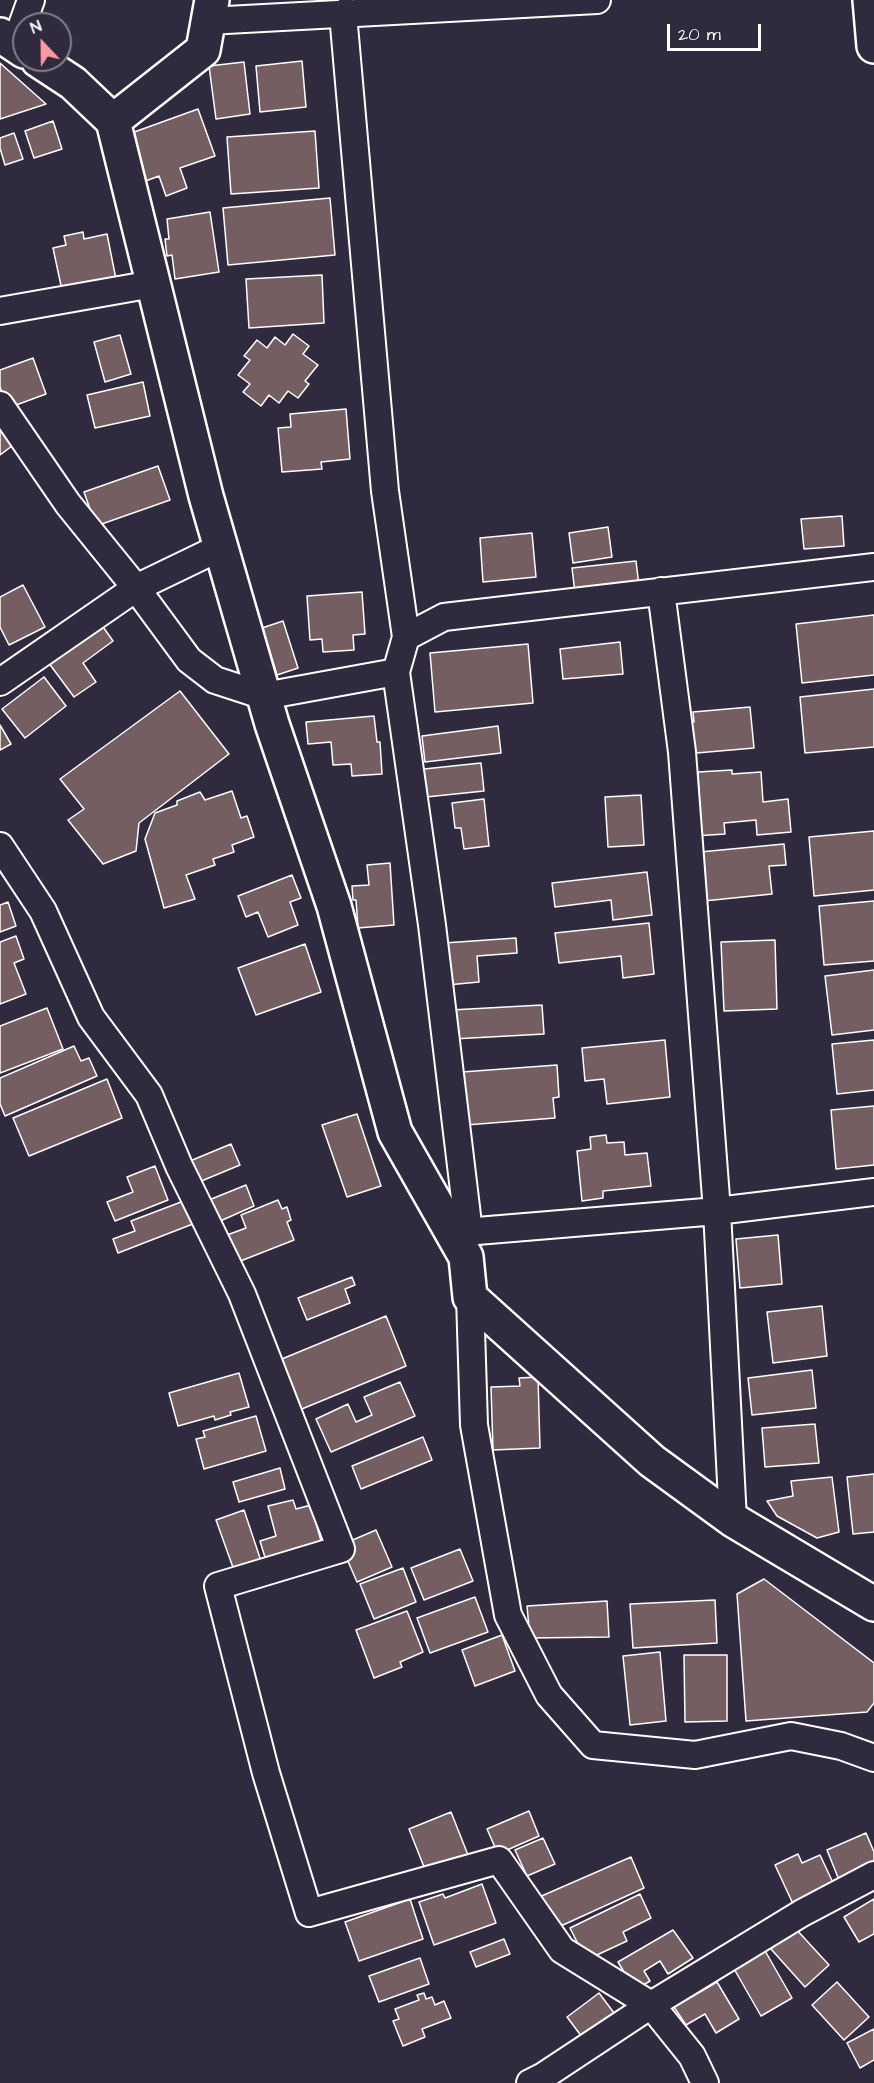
<!DOCTYPE html>
<html>
<head>
<meta charset="utf-8">
<style>
	body { margin:0 }
	#map { position:relative; width:874px; height:2083px; overflow:hidden; background:#2f2a3d; font-family:"Architects Daughter",sans-serif }
	canvas { display:block }
	.north { position:absolute; left:12px; top:12px; width:60px; height:60px; box-sizing:border-box; background:#2f2a3d; border:2px solid #827f8b; border-radius:50%; rotate:338deg; font-size:16px; font-weight:700; line-height:24px; text-align:center; color:#fff }
	.north::after { content:''; display:block; margin:auto; width:21px; height:27px; background:#ff9aa2; clip-path:polygon(50% 0,100% 100%,50% 72%,0 100%) }
	.scale { position:absolute; left:667px; top:24px; width:94px; height:27px; box-sizing:border-box; border:3px solid #fff; border-top:0; padding-left:8px; font-size:18px; line-height:21px; white-space:nowrap; color:#fff; -webkit-text-stroke:4px #2f2a3d; paint-order:stroke }
</style>
</head>
<body>
<div id="map">
<canvas width="874" height="2083"></canvas>
<div class="north">N</div>
<div class="scale">20 m</div>
</div>
<script>
const ctx = document.querySelector('canvas').getContext('2d');
ctx.lineJoin = 'round';
function paint(path, color) {
  ctx.fillStyle = color;
  ctx.fill(path, 'evenodd');
}
function poly(rows) {
  const path = new Path2D();
  for (const r of rows) {
    path.moveTo(r[0], r[1]);
    for (let i = 2; i < r.length; i += 2) path.lineTo(r[i], r[i + 1]);
  }
  return path;
}
function trace(path, color, width, dash) {
  ctx.strokeStyle = color;
  ctx.lineWidth = width;
  ctx.lineCap = dash ? 'butt' : 'round';
  ctx.setLineDash(dash || []);
  ctx.stroke(path);
}
const building = poly([
	[302,61,306,107,260,112,256,66,302,61],
	[244,62,250,114,216,119,209,66,244,62],
	[0,63,46,104,0,119,0,63],
	[198,109,215,156,180,168,187,188,166,196,159,176,143,182,126,135,198,109],
	[53,121,62,149,34,158,25,131,53,121],
	[315,131,319,188,231,194,227,137,315,131],
	[14,133,23,159,5,165,0,148,0,138,14,133],
	[330,198,335,255,228,265,223,208,330,198],
	[210,212,219,272,175,279,172,255,167,256,165,239,169,239,167,219,210,212],
	[83,232,84,239,107,234,116,279,63,295,53,248,66,245,64,236,83,232],
	[322,275,324,323,249,328,246,279,322,275],
	[293,334,309,346,303,354,318,365,305,381,309,384,298,398,288,391,279,403,269,395,261,406,243,392,250,384,238,375,250,360,244,356,257,340,267,348,275,337,285,345,293,334],
	[120,335,131,374,105,382,94,342,120,335],
	[33,358,46,394,8,408,0,387,0,370,33,358],
	[143,382,150,416,95,428,87,395,143,382],
	[346,409,350,459,321,462,322,469,282,472,278,428,291,427,290,414,346,409],
	[0,423,16,443,0,455,0,423],
	[158,466,170,500,96,526,84,492,158,466],
	[842,516,844,546,804,549,801,519,842,516],
	[608,527,612,557,573,563,569,533,608,527],
	[532,533,536,577,483,582,480,538,532,533],
	[636,561,639,586,575,593,572,568,636,561],
	[23,585,45,627,9,645,0,627,0,597,23,585],
	[362,592,365,634,353,635,354,650,323,652,322,639,310,640,307,596,362,592],
	[874,615,874,675,802,683,796,624,874,615],
	[283,621,298,668,277,675,262,628,283,621],
	[101,624,113,641,83,663,96,682,74,697,48,662,101,624],
	[620,642,623,674,563,679,560,649,620,642],
	[528,644,533,703,435,712,430,653,528,644],
	[44,677,66,706,25,738,2,709,44,677],
	[874,689,874,747,805,753,800,697,874,689],
	[180,691,229,754,139,823,136,851,103,864,68,820,84,809,60,779,180,691],
	[750,707,754,748,685,754,683,723,694,722,693,712,750,707],
	[374,716,377,742,380,742,382,774,352,776,351,764,333,765,331,742,308,744,306,722,374,716],
	[0,725,11,744,0,750,0,725],
	[498,726,501,753,425,762,422,736,498,726],
	[481,763,484,791,426,797,424,769,481,763],
	[732,770,732,774,761,772,763,802,788,799,791,832,757,835,756,820,724,823,725,834,694,836,691,794,699,793,698,772,732,770],
	[232,791,241,818,247,816,254,837,232,845,234,852,213,859,215,865,186,875,195,899,164,908,145,839,155,813,177,805,177,801,200,792,205,800,232,791],
	[641,795,644,845,608,847,605,797,641,795],
	[484,799,489,846,464,849,461,828,455,828,452,803,484,799],
	[874,831,874,890,814,896,809,837,874,831],
	[784,844,786,865,769,866,772,894,704,901,700,852,784,844],
	[390,863,394,925,358,928,356,900,353,900,352,886,369,885,367,865,390,863],
	[647,872,652,915,613,920,611,900,555,907,552,883,647,872],
	[292,875,301,898,290,902,298,925,268,937,258,912,246,917,238,896,292,875],
	[874,901,874,961,824,965,819,906,874,901],
	[8,902,16,926,0,932,0,905,8,902],
	[649,923,654,974,623,978,621,956,559,963,555,933,649,923],
	[16,936,24,959,14,963,26,994,0,1004,0,942,16,936],
	[516,938,517,953,477,956,479,982,447,985,444,943,516,938],
	[775,940,777,1009,724,1011,721,942,775,940],
	[305,944,321,992,256,1015,238,968,305,944],
	[874,970,874,1030,832,1035,825,976,874,970],
	[542,1005,544,1034,453,1039,451,1010,542,1005],
	[47,1008,63,1049,0,1073,0,1026,47,1008],
	[665,1040,670,1097,607,1104,604,1079,585,1081,582,1048,665,1040],
	[874,1040,874,1090,837,1094,832,1044,874,1040],
	[74,1046,81,1061,89,1058,97,1076,5,1116,0,1104,0,1078,74,1046],
	[557,1065,559,1097,553,1098,555,1118,466,1125,462,1072,557,1065],
	[107,1079,122,1118,29,1156,13,1118,107,1079],
	[874,1106,874,1165,836,1169,831,1110,874,1106],
	[357,1114,381,1186,347,1197,322,1125,357,1114],
	[606,1135,607,1143,624,1142,625,1155,647,1153,651,1186,603,1191,603,1198,582,1201,577,1151,591,1149,590,1137,606,1135],
	[231,1144,240,1165,199,1182,190,1161,231,1144],
	[155,1166,168,1200,115,1221,107,1202,133,1192,127,1177,155,1166],
	[246,1185,254,1206,218,1222,209,1200,246,1185],
	[189,1199,198,1222,118,1253,113,1239,135,1231,131,1221,189,1199],
	[278,1200,282,1209,287,1207,291,1220,287,1222,294,1240,238,1262,227,1235,246,1228,241,1215,278,1200],
	[778,1235,782,1284,740,1288,736,1239,778,1235],
	[352,1277,355,1285,345,1289,350,1303,307,1320,298,1298,352,1277],
	[822,1306,827,1356,773,1363,767,1312,822,1306],
	[386,1316,406,1366,297,1411,277,1361,386,1316],
	[812,1370,816,1408,752,1415,748,1378,812,1370],
	[239,1373,249,1407,230,1412,231,1415,215,1420,214,1416,178,1426,169,1393,239,1373],
	[538,1377,540,1448,493,1450,491,1387,520,1386,519,1378,538,1377],
	[400,1382,415,1416,331,1452,316,1419,348,1404,356,1422,372,1415,364,1397,400,1382],
	[256,1416,266,1451,204,1469,196,1439,205,1437,203,1431,256,1416],
	[815,1424,819,1463,765,1467,762,1428,815,1424],
	[423,1437,432,1460,361,1489,352,1466,423,1437],
	[280,1468,285,1489,239,1502,233,1482,280,1468],
	[874,1474,874,1532,853,1534,847,1477,874,1474],
	[832,1477,839,1532,817,1538,777,1516,767,1501,793,1496,791,1481,832,1477],
	[293,1500,296,1509,311,1505,323,1548,267,1564,260,1541,276,1536,268,1506,293,1500],
	[244,1510,262,1564,235,1573,216,1520,244,1510],
	[376,1530,392,1567,357,1582,341,1545,376,1530],
	[460,1549,473,1581,424,1600,411,1568,460,1549],
	[403,1568,416,1602,374,1619,360,1584,403,1568],
	[764,1579,874,1663,874,1703,867,1712,746,1721,737,1594,764,1579],
	[475,1597,488,1632,430,1653,417,1618,475,1597],
	[715,1600,717,1643,633,1648,630,1604,715,1600],
	[607,1601,609,1637,530,1638,527,1606,607,1601],
	[407,1611,423,1652,400,1662,402,1667,374,1678,356,1630,407,1611],
	[502,1635,515,1671,475,1686,462,1650,502,1635],
	[660,1652,666,1721,630,1725,623,1656,660,1652],
	[684,1655,727,1655,727,1721,685,1722,684,1655],
	[529,1811,539,1836,498,1854,487,1829,529,1811],
	[451,1812,468,1855,426,1872,409,1829,451,1812],
	[866,1833,874,1852,874,1871,841,1885,827,1850,866,1833],
	[543,1838,555,1864,527,1876,515,1850,543,1838],
	[798,1854,802,1863,820,1855,835,1887,794,1906,775,1865,798,1854],
	[631,1857,644,1888,563,1925,548,1918,537,1898,631,1857],
	[482,1884,496,1923,434,1945,419,1902,443,1894,445,1898,482,1884],
	[640,1894,651,1918,623,1932,627,1941,586,1960,570,1928,640,1894],
	[410,1899,423,1939,359,1961,345,1922,410,1899],
	[874,1899,874,1934,859,1942,844,1917,874,1899],
	[795,1928,829,1965,805,1987,771,1949,795,1928],
	[673,1930,693,1958,668,1974,660,1961,644,1971,650,1981,635,1990,618,1962,673,1930],
	[504,1939,510,1954,476,1967,470,1952,504,1939],
	[764,1949,792,1998,761,2016,733,1967,764,1949],
	[420,1958,429,1984,379,2002,369,1976,420,1958],
	[717,1982,739,2019,716,2033,705,2014,686,2025,674,2007,717,1982],
	[837,1982,869,2017,844,2040,812,2005,837,1982],
	[424,1993,426,1999,432,1997,435,2005,444,2001,451,2018,422,2029,425,2037,403,2046,393,2021,399,2019,395,2009,419,2000,417,1995,424,1993],
	[599,1993,617,2017,585,2041,567,2017,599,1993],
	[874,2029,874,2060,860,2068,847,2043,874,2029]
]);
paint(building, '#745e61');
trace(building, '#fff', 1.5);
const street = poly([
	[345,12,343,14,385,491,406,637],
	[208,21,597,0],
	[15,45,31,0],
	[0,311,153,284],
	[0,405,68,504,136,588,189,660,215,680,264,696,396,672,432,925,469,1232],
	[661,591,682,752,717,1211,733,1520],
	[396,672,406,637,444,617,874,567],
	[0,682,136,588,221,547],
	[0,846,43,911,91,1017,149,1095,179,1166,242,1294,341,1549,218,1586,266,1773,309,1913,499,1860,562,1950,651,2005,692,2056,705,2083],
	[453,1233,717,1211,874,1192],
	[470,1297,474,1425,508,1615,549,1695,593,1745,695,1755,791,1736,841,1746,874,1758],
	[530,2083,542,2077,651,2005,802,1913,874,1875]
]);
const secondary = poly([
	[870,0,874,46],
	[0,35,24,51],
	[38,60,73,83,113,121,206,496,272,724,334,906,395,1132,466,1257,470,1297,652,1461,733,1520,874,1604],
	[113,121,203,50,212,0]
]);
trace(street, '#fff', 30);
trace(secondary, '#fff', 38);
trace(street, '#2f2a3d', 26);
trace(secondary, '#2f2a3d', 33);
</script>
</body>
</html>
